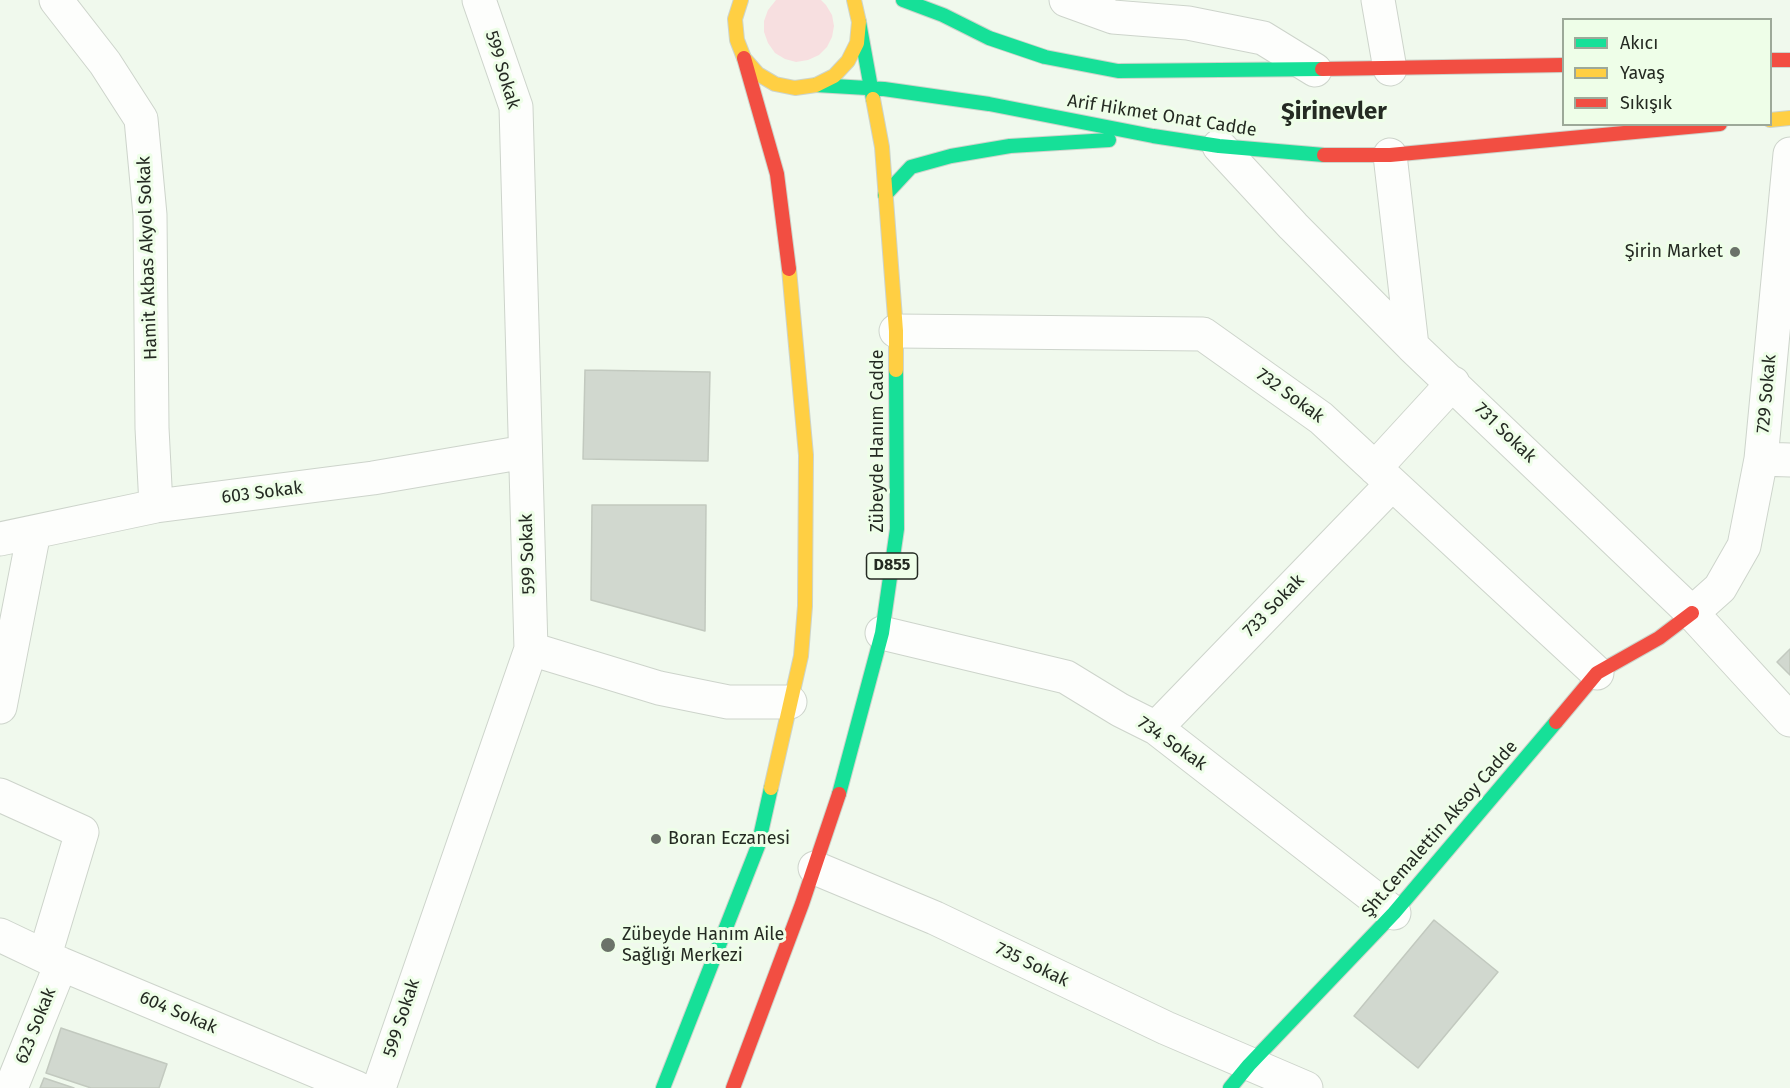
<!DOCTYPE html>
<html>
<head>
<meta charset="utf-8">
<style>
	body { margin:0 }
	#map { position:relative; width:1790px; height:1088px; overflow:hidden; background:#f0f9ed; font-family:"Fira Sans",sans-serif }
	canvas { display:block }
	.legend { position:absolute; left:1562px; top:18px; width:210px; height:108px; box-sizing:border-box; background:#eefee8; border:2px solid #9da999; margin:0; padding:8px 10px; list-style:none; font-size:18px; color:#242a22 }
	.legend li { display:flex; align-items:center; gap:12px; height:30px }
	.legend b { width:30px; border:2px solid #9da999 }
</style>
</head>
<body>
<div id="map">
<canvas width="1790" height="1088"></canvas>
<ul class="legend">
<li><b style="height:8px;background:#16e098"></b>Akıcı</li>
<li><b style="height:8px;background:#ffcf43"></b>Yavaş</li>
<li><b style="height:8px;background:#f24e42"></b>Sıkışık</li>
</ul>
</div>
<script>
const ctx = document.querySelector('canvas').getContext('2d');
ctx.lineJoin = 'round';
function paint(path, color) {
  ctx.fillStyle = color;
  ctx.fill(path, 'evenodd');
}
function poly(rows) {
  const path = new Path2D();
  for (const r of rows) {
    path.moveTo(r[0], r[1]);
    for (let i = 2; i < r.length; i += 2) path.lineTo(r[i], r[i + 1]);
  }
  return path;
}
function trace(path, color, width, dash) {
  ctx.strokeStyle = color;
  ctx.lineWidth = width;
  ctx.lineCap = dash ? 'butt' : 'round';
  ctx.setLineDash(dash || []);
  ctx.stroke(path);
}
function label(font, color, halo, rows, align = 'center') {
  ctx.font = font + ' "Fira Sans",sans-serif';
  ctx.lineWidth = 6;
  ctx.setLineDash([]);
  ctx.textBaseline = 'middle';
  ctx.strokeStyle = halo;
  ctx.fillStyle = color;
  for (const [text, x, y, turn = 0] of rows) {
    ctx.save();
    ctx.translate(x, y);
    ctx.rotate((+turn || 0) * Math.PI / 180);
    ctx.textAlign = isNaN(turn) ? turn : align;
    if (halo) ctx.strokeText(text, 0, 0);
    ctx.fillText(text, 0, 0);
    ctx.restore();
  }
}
paint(poly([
	[776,0,821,0,826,5,832,15,834,26,832,37,827,47,819,55,808,60,796,62,785,59,775,53,768,43,764,32,764,21,768,10]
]), '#f7dfe0');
const building = poly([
	[585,370,710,372,708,461,583,459,585,370],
	[592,505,706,505,705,631,591,600,592,505],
	[1790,649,1790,675,1777,662,1790,649],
	[1434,920,1498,972,1418,1068,1354,1016,1434,920],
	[61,1028,167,1064,159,1088,91,1088,46,1073,61,1028],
	[44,1078,74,1088,40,1088,44,1078]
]);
paint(building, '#d1d8cf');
trace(building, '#c2c9bf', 1.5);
const street = poly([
	[56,0,105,63,141,119,150,215,152,428,156,506],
	[1066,0,1113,17,1188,23,1263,38,1315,70],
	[1378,0,1390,69],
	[1219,146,1293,226,1412,346,1692,613,1790,720],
	[1390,155,1412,346],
	[896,331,1203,334,1321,418,1597,673],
	[1761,459,1790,460],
	[1375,468,1453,383],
	[0,539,156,506,373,478,525,452],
	[1692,613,1720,588,1744,546,1761,459,1790,154],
	[882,633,1066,677,1120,710,1156,728,1394,913],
	[531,649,659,688,728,702,790,702],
	[0,707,34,532],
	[1156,728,1392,484],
	[0,795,82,832,45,955],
	[815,868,935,918,1166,1028,1306,1088],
	[0,935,61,964,357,1088],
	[11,1088,61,964],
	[379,1088,531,649,516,107,479,0]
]);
const fast = poly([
	[903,0,943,15,989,38,1045,57,1118,71,1322,69],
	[859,22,873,99],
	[816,85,884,89,989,104,1153,136,1219,146,1324,155],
	[885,195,911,167,951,156,1010,146,1109,140],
	[839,794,882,633,897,529,896,370],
	[663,1088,758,846,771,788],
	[1230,1088,1249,1065,1394,913,1556,722]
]);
const slow = poly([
	[741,0,735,19,737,40,744,58,758,74,775,84,795,88,816,85,834,76,848,61,857,43,859,22,854,0],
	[873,99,882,147,896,331,896,370],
	[1770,120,1790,118],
	[771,788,801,656,805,606,806,455,789,269]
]);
const jam = poly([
	[744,58,777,174,789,269],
	[1770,60,1790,60],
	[1322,69,1564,65],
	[1324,155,1390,155,1720,124],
	[1556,722,1597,673,1659,638,1692,613],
	[733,1088,802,904,839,794]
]);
trace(street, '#cdd4cb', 35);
trace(fast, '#cdd4cb', 16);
trace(slow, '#cdd4cb', 16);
trace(jam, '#cdd4cb', 16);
trace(street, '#fdfefc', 33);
trace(fast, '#16e098', 14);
trace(slow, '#ffcf43', 14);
trace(jam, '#f24e42', 14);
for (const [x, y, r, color] of [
	[1735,252,6,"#6b7269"],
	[656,839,6,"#6b7269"],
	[608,945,8,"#6b7269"]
]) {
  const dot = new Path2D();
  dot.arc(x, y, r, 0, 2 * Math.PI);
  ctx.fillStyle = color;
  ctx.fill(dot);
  trace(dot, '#eefee8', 2);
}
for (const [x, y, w] of [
	[892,566,51]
]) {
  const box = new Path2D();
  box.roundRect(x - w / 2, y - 13, w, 26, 4.5);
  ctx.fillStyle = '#eefee8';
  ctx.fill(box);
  trace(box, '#242a22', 1.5);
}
label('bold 16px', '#242a22', null, [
	["D855",892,566]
]);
label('18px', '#242a22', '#eefee8', [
	["599 Sokak",502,70,73],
	["Arif Hikmet Onat Cadde",1162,116,9],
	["Hamit Akbas Akyol Sokak",148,258,-92],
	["729 Sokak",1767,394,-85],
	["732 Sokak",1290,396,36],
	["731 Sokak",1505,433,44],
	["Zübeyde Hanım Cadde",878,441,-90],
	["603 Sokak",262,493,-7],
	["599 Sokak",528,554,-92],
	["733 Sokak",1274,606,-46],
	["734 Sokak",1172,744,35],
	["Şht.Cemalettin Aksoy Cadde",1440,829,-49],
	["735 Sokak",1032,965,26],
	["604 Sokak",178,1013,23],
	["599 Sokak",402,1018,-72],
	["623 Sokak",36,1026,-68]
]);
label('18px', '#242a22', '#eefee8', [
	["Şirin Market",1723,252,"right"],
	["Boran Eczanesi",668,839],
	["Zübeyde Hanım Aile",622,935],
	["Sağlığı Merkezi",622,956]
], 'left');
label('bold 24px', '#242a22', '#eefee8', [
	["Şirinevler",1334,112]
]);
</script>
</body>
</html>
